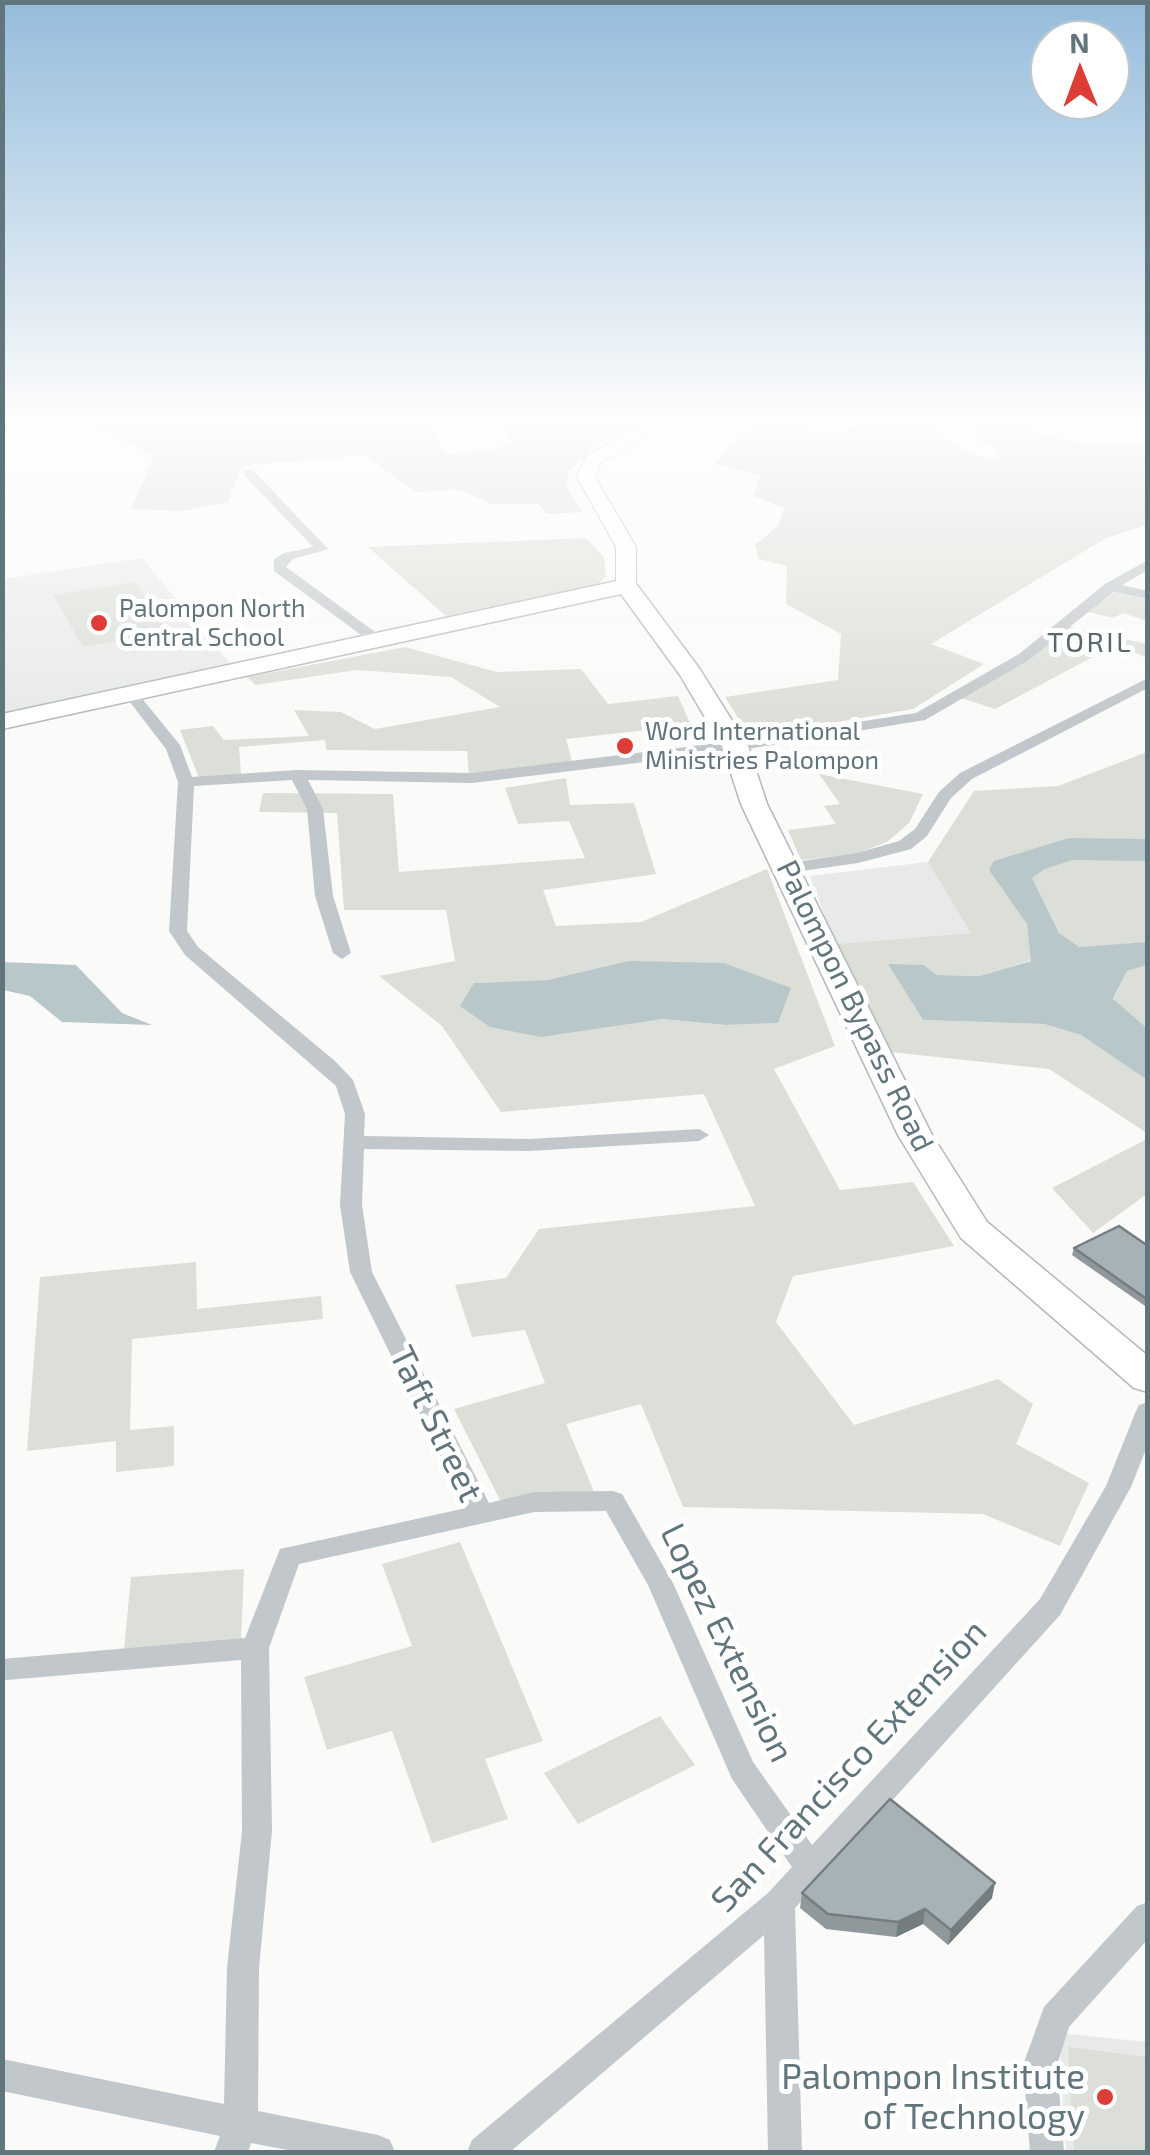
<!DOCTYPE html>
<html>
<head>
<meta charset="utf-8">
<style>
	body { margin:0 }
	#map { position:relative; width:1150px; height:2155px; overflow:hidden; background:#fafaf8; font-family:"Exo 2",sans-serif }
	canvas { display:block }
	.frame { position:absolute; inset:0; border:5px solid #61757c; pointer-events:none }
	.north { position:absolute; left:1030px; top:20px; width:100px; height:100px; box-sizing:border-box; background:#fff; border:2px solid #c0c8cb; border-radius:50%; rotate:359deg; font-size:28px; font-weight:700; line-height:40px; text-align:center; color:#61757c }
	.north::after { content:''; display:block; margin:auto; width:35px; height:45px; background:#dc3d36; clip-path:polygon(50% 0,100% 100%,50% 72%,0 100%) }
</style>
</head>
<body>
<div id="map">
<canvas width="1150" height="2155"></canvas>
<div class="frame"></div>
<div class="north">N</div>
</div>
<script>
const ctx = document.querySelector('canvas').getContext('2d');
ctx.lineJoin = 'round';
function paint(path, color) {
  ctx.fillStyle = color;
  ctx.fill(path, 'evenodd');
}
function poly(rows) {
  const path = new Path2D();
  for (const r of rows) {
    path.moveTo(r[0], r[1]);
    for (let i = 2; i < r.length; i += 2) path.lineTo(r[i], r[i + 1]);
  }
  return path;
}
function trace(path, color, width, dash) {
  ctx.strokeStyle = color;
  ctx.lineWidth = width;
  ctx.lineCap = dash ? 'butt' : 'round';
  ctx.setLineDash(dash || []);
  ctx.stroke(path);
}
function label(font, color, halo, rows, align = 'center') {
  ctx.font = font + ' "Exo 2",sans-serif';
  ctx.lineWidth = 10;
  ctx.setLineDash([]);
  ctx.textBaseline = 'middle';
  ctx.strokeStyle = halo;
  ctx.fillStyle = color;
  for (const [text, x, y, turn = 0] of rows) {
    ctx.save();
    ctx.translate(x, y);
    ctx.rotate((+turn || 0) * Math.PI / 180);
    ctx.textAlign = isNaN(turn) ? turn : align;
    if (halo) ctx.strokeText(text, 0, 0);
    ctx.fillText(text, 0, 0);
    ctx.restore();
  }
}
paint(poly([
	[142,558,232,666,3,714,3,579],
	[928,862,972,933,835,944,810,876],
	[1059,2033,1147,2042,1147,2152,1066,2152]
]), '#e8eae9');
paint(poly([
	[80,420,417,420,434,430,441,449,449,454,496,449,510,441,505,425,496,420,647,420,598,444,568,472,567,488,583,512,547,514,538,504,491,504,458,489,416,492,364,455,241,466,228,502,184,511,131,509,154,456],
	[755,420,799,420,805,431,828,432,900,421,931,428,963,450,993,460,999,449,976,440,975,420,993,420,1074,442,1147,446,1147,525,1106,538,931,644,984,664,913,709,750,737,725,697,838,680,841,634,786,604,787,566,759,559,755,545,778,526,784,508,754,496,760,476,715,464,729,446,754,429],
	[586,538,604,557,606,576,599,584,446,616,368,547],
	[135,582,168,633,83,647,53,595],
	[1111,592,1147,599,1147,621,1123,613,1113,618,1084,611],
	[1067,626,1147,644,1147,658,1120,646,1106,650,995,709,961,698],
	[405,647,497,672,581,669,608,704,678,696,691,725,566,739,572,762,469,775,467,751,326,750,325,740,239,747,241,775,199,778,180,730,213,726,224,740,309,736,294,710,341,712,375,729,500,707,451,677,357,670,255,685,247,677],
	[1147,752,1147,942,1079,948,1059,933,1031,877,1054,862,1107,854,1102,846,1027,855,1027,924,1032,960,979,976,937,975,924,965,889,965,923,1020,1044,1024,1081,1035,1147,1080,1147,1133,1049,1069,890,1052,835,944,971,933,928,862,974,791,1058,786],
	[819,774,923,794,909,823,887,842,855,854,801,860,788,830,836,824,824,806,840,804],
	[566,778,570,805,634,803,656,874,543,890,556,926,641,922,767,869,835,1046,774,1069,840,1190,913,1182,954,1246,793,1276,776,1322,854,1425,998,1379,1033,1404,1016,1444,1089,1483,1060,1546,983,1514,683,1507,641,1404,566,1424,595,1494,501,1502,454,1409,545,1383,525,1330,472,1337,455,1285,506,1278,539,1229,755,1206,704,1094,501,1112,442,1026,379,976,455,961,446,910,344,910,337,813,259,812,263,793,393,794,399,872,585,858,569,821,518,824,505,788],
	[628,961,777,1023,726,1025,662,1019,474,983,547,980],
	[1147,965,1147,1028,1113,1000,1127,971],
	[1147,1139,1147,1194,1093,1233,1052,1188],
	[196,1262,197,1309,321,1296,323,1319,132,1339,130,1430,174,1426,174,1466,116,1472,116,1441,27,1451,40,1277],
	[460,1542,543,1741,485,1759,508,1819,432,1843,392,1731,327,1750,304,1677,412,1646,382,1564],
	[244,1569,241,1640,124,1649,131,1577],
	[660,1716,695,1765,578,1824,544,1773],
	[1068,2047,1147,2057,1147,2152,1074,2152]
]), '#dbdfd7');
paint(poly([
	[1103,846,1108,854,1054,862,1032,878,1059,933,1079,947,1147,942,1147,965,1127,971,1113,999,1147,1028,1147,1080,1081,1035,1044,1024,923,1020,888,964,924,965,937,975,979,976,1031,961,1027,924,990,871,1027,855],
	[628,961,724,963,791,988,778,1023,726,1025,662,1019,541,1037,490,1027,460,1006,474,983,547,980],
	[3,962,76,965,122,1013,152,1025,62,1022,30,996,3,990]
]), '#b8c7c9');
paint(poly([
	[1069,838,1148,839,1148,861,1072,860,1008,881,994,877,989,869,994,861,1069,838]
]), '#b8c7c9');
const secondary = poly([
	[653,420,674,420,600,463,595,477,636,547,636,586,626,592,616,586,616,547,577,477,586,456,653,420]
]);
const primary = poly([
	[626,579,634,581,699,668,748,746,767,804,932,1135,987,1222,1148,1356,1148,1392,1134,1388,961,1238,898,1135,741,804,722,746,680,675,621,594,2,729,2,714,626,579]
]);
trace(secondary, '#b1babd', 2);
trace(primary, '#b3babc', 3);
paint(poly([
	[245,470,253,470,328,549,293,559,286,567,382,637,382,643,372,643,274,571,274,559,284,553,313,547,245,476,245,470],
	[1148,560,1148,570,1122,585,1148,591,1148,599,1113,592,1029,660,925,720,735,751,472,783,308,780,323,809,333,896,351,953,342,959,333,953,315,896,307,809,292,780,194,786,187,931,198,947,335,1061,353,1080,365,1114,364,1136,529,1139,699,1129,709,1135,699,1141,529,1151,364,1149,362,1205,372,1272,489,1503,534,1492,613,1491,622,1494,673,1583,753,1762,812,1845,1040,1599,1106,1486,1136,1411,1139,1405,1148,1402,1148,1444,1131,1487,1060,1615,795,1908,802,2152,768,2152,764,1935,510,2152,467,2152,472,2140,768,1893,792,1867,732,1779,648,1585,606,1511,534,1512,299,1564,269,1648,272,1831,259,1968,258,2111,378,2135,390,2140,395,2152,298,2152,251,2143,248,2152,214,2152,220,2136,2,2091,2,2059,224,2104,227,1968,242,1831,241,1660,7,1680,2,1679,2,1659,245,1638,280,1549,466,1508,350,1272,340,1205,345,1114,336,1086,185,955,169,931,178,782,166,749,126,697,126,691,136,691,180,745,192,777,297,770,472,773,735,741,916,713,1019,654,1105,584,1148,560],
	[1148,678,1148,688,972,779,951,798,927,836,911,849,858,863,788,873,779,868,788,863,857,853,899,841,915,829,939,792,960,773,1148,678],
	[1148,1902,1148,1939,1069,2027,1057,2065,1064,2152,1030,2152,1023,2065,1044,2007,1137,1906,1148,1902]
]), '#c1c7ca');
paint(secondary, '#fff');
paint(primary, '#fff');
paint(poly([
	[1148,1246,1148,1308,1072,1255,1074,1248],
	[802,1893,992,1898,948,1945,923,1924,896,1937,826,1929,800,1908]
]), '#8f999c');
paint(poly([
	[995,1883,992,1898,948,1945,951,1930],
	[925,1909,923,1924,896,1937,898,1922]
]), '#747d7f');
const building = poly([
	[1119,1226,1148,1246,1148,1300,1074,1248,1119,1226],
	[890,1799,995,1883,951,1930,925,1909,898,1922,828,1914,802,1893,890,1799]
]);
paint(building, '#a6b2b5');
trace(building, '#747d7f', 2.5);
const sky = ctx.createLinearGradient(0, 0, 0, 722);
sky.addColorStop(0, '#95bcdc');
sky.addColorStop(0.58, '#fdfdfc');
sky.addColorStop(1, '#fdfdfc00');
ctx.fillStyle = sky;
ctx.fillRect(0, 0, 1150, 722);
for (const [x, y, r, color] of [
	[99,623,10,"#dc3d36"],
	[625,746,10,"#dc3d36"],
	[1105,2097,10,"#dc3d36"]
]) {
  const dot = new Path2D();
  dot.arc(x, y, r, 0, 2 * Math.PI);
  ctx.fillStyle = color;
  ctx.fill(dot);
  trace(dot, '#fff', 4);
}
label('25px', '#61757c', '#fff', [
	["Palompon North",119,609],
	["Central School",119,638],
	["Word International",645,732],
	["Ministries Palompon",645,761]
], 'left');
ctx.letterSpacing = '2.5px';
label('28px', '#58686d', '#fff', [
	["TORIL",1090,643]
]);
ctx.letterSpacing = '0px';
label('30px', '#61757c', '#fff', [
	["Palompon Bypass Road",855,1006,64]
]);
label('35px', '#61757c', '#fff', [
	["Taft Street",436,1424,64],
	["Lopez Extension",727,1643,64],
	["San Francisco Extension",849,1766,-47]
]);
label('35px', '#61757c', '#fff', [
	["Palompon Institute",1085,2077],
	["of Technology",1085,2117]
], 'right');
</script>
</body>
</html>
